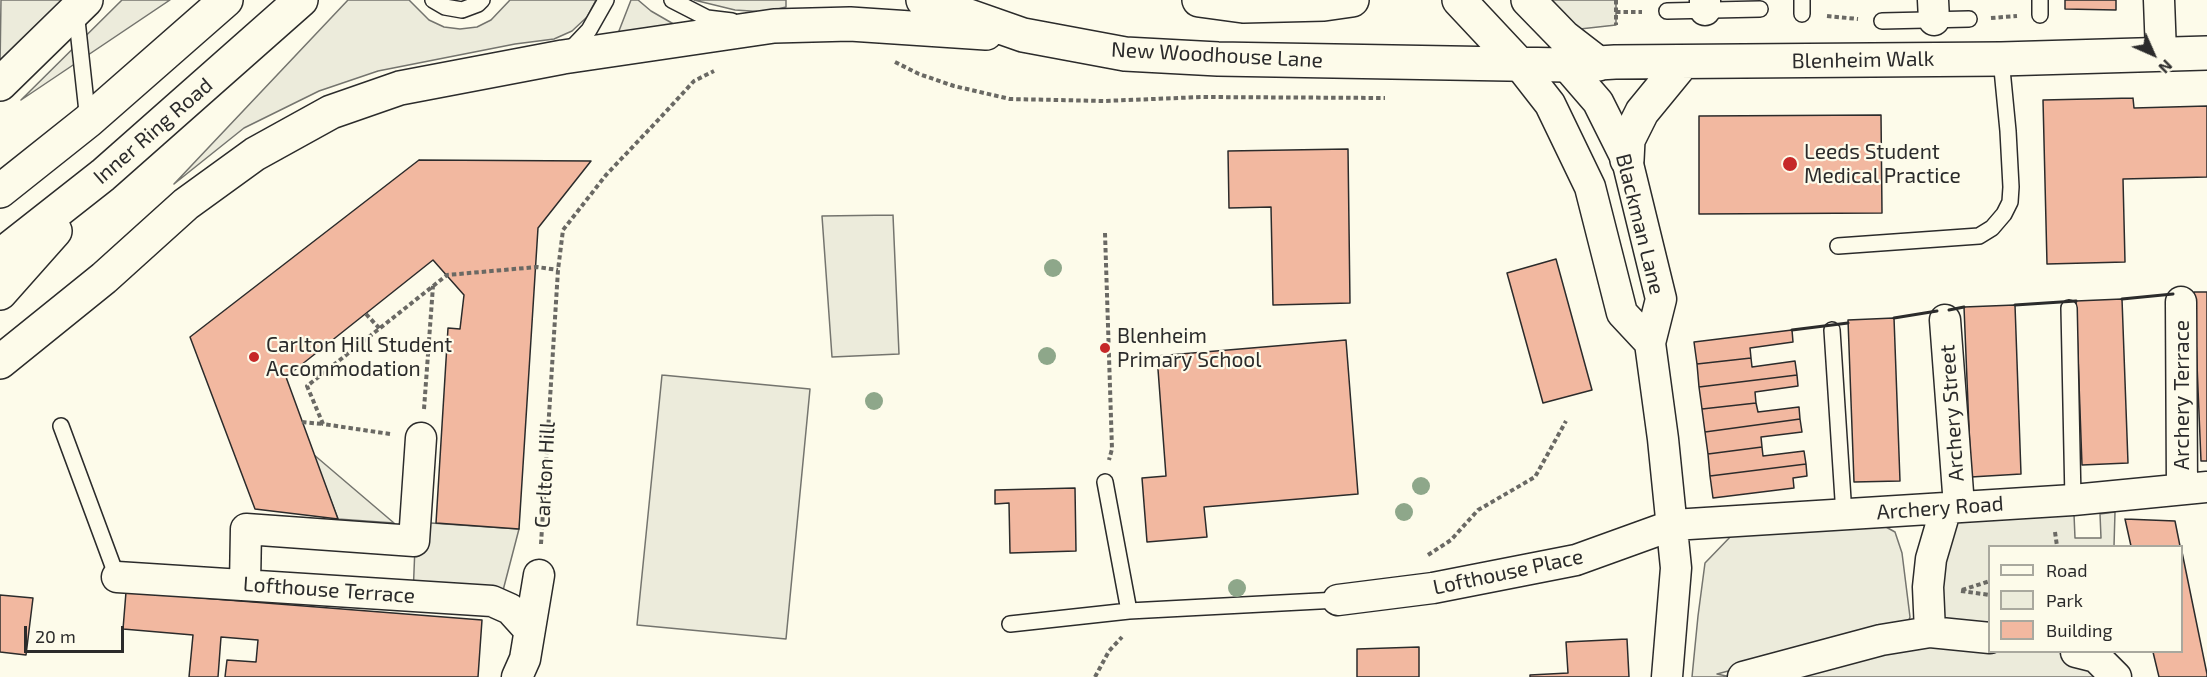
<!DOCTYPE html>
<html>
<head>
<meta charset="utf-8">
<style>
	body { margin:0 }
	#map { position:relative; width:2207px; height:677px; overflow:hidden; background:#fdfbea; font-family:"Exo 2",sans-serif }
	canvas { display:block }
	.legend { position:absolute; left:1988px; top:545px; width:195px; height:108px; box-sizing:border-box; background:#fdfbea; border:2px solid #a9a89e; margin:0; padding:8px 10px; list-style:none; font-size:18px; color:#2b2b2b }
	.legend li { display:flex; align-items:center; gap:12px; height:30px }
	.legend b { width:30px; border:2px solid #a9a89e }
	.north { position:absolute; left:2123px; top:24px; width:60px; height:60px; -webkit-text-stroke:4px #fdfbea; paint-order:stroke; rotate:135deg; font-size:16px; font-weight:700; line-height:24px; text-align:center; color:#2b2b2b }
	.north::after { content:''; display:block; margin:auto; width:21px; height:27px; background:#2b2b2b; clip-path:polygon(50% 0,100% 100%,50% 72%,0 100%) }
	.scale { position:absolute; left:24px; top:626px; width:100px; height:27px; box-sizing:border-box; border:3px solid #2b2b2b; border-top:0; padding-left:8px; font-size:18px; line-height:21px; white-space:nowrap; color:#2b2b2b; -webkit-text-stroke:4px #fdfbea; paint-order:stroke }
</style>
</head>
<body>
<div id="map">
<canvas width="2207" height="677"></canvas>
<ul class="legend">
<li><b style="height:8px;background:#fdfbea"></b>Road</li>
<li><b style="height:16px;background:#ecebdb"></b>Park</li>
<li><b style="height:16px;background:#f2b8a0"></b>Building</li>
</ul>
<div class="north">N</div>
<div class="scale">20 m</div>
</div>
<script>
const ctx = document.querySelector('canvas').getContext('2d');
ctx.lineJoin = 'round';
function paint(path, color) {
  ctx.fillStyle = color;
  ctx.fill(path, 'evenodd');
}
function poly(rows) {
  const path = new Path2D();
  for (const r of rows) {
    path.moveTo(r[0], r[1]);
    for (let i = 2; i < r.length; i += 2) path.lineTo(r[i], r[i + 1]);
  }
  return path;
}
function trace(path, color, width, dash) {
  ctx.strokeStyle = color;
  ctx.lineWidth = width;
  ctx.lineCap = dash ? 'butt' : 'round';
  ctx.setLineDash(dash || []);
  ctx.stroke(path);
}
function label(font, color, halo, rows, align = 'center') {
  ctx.font = font + ' "Exo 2",sans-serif';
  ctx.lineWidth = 4.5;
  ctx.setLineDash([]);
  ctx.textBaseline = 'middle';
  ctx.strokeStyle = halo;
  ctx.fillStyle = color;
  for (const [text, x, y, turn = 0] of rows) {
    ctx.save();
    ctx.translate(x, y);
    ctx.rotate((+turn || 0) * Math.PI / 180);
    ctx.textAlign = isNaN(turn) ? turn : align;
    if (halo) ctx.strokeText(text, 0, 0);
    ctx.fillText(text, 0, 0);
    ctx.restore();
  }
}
const green = poly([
	[1,0,72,0,0,69,1,0],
	[122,0,170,0,21,100,122,0],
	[348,0,409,0,429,20,444,27,460,29,477,27,491,20,510,0,596,0,587,17,572,31,554,39,515,44,378,71,319,91,244,128,174,184,348,0],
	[631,0,638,0,651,11,677,26,617,36,631,0],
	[694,0,786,0,786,7,766,12,735,10,694,0],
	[1535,0,1616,0,1616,25,1562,31,1535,0],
	[893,215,899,354,832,357,822,216,893,215],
	[662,375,810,389,786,639,637,625,662,375],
	[313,454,394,523,338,519,313,454],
	[2115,512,2114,546,1990,546,1989,621,1982,628,1938,620,1947,518,2074,514,2075,538,2101,538,2100,514,2115,512],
	[416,522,519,529,500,602,413,596,416,522],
	[1877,522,1895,532,1902,553,1910,617,1908,623,1717,674,1731,677,1692,677,1698,616,1705,563,1733,534,1877,522],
	[1931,636,1990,652,2065,652,2113,677,1761,677,1931,636]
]);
paint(green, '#ecebdb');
trace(green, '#74746e', 1.5);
const building = poly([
	[2065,0,2116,0,2116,10,2065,9,2065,0],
	[2133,98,2134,108,2207,106,2207,177,2123,179,2125,262,2047,264,2043,100,2133,98],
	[1881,115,1882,213,1699,214,1699,116,1881,115],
	[1348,149,1350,303,1273,305,1271,207,1229,208,1228,151,1348,149],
	[419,160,591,161,538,228,519,529,436,523,448,328,460,329,464,295,433,260,286,377,338,519,255,509,190,337,419,160],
	[1556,259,1592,390,1543,403,1507,273,1556,259],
	[2194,292,2207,292,2207,461,2201,461,2194,292],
	[2122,299,2128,463,2082,465,2076,301,2122,299],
	[2015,305,2021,474,1971,477,1964,307,2015,305],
	[1894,318,1900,481,1854,482,1848,320,1894,318],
	[1792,330,1793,342,1750,348,1751,358,1697,364,1694,342,1792,330],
	[1346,340,1358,494,1204,507,1207,537,1147,542,1142,478,1166,476,1157,356,1346,340],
	[1751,358,1752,367,1795,361,1797,375,1699,387,1697,364,1751,358],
	[1797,375,1798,386,1755,392,1756,403,1702,409,1699,387,1797,375],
	[1756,403,1758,412,1799,407,1800,419,1705,432,1702,409,1756,403],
	[1800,419,1802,432,1761,437,1762,447,1708,454,1705,432,1800,419],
	[1762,447,1763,456,1804,451,1806,464,1710,476,1708,454,1762,447],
	[1806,464,1807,476,1793,478,1794,488,1713,498,1710,476,1806,464],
	[1075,488,1076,551,1010,553,1009,503,995,504,995,490,1075,488],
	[2125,519,2175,521,2180,546,2131,546,2125,519],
	[2182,552,2207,674,2207,677,2159,677,2153,652,2182,652,2182,552],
	[126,592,482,620,478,677,225,677,227,660,256,662,258,640,221,637,218,677,189,677,193,635,123,629,126,592],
	[0,595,33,598,26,655,0,652,0,595],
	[1627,639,1629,677,1530,677,1530,675,1568,673,1566,642,1627,639],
	[1419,647,1419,677,1357,677,1357,649,1419,647]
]);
paint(building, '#f2b8a0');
trace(building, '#2b2b2b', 1.5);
const lane = poly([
	[433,0,445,7,462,10,478,4,482,0],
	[672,0,707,18,732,21],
	[1802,0,1802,14],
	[2040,0,2040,15],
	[76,11,88,121],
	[1667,11,1760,9],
	[1882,21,1969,19],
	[570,50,589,30,606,0],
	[1838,246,1979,236,1992,228,2004,214,2010,202,2011,187,2008,131,2001,59],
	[2069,308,2073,500],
	[1832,330,1844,515],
	[61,426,117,577],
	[1105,482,1129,611],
	[1010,624,1129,611,1338,600]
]);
const street = poly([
	[1705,0,1705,10],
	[1933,0,1934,20],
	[2159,0,2161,53],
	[1518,63,1550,104,1590,187,1622,313,1650,343],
	[1566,65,1598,102,1627,160,1661,299,1650,343,1663,439,1676,568,1667,677],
	[2181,302,2182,489],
	[1945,320,1959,506],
	[117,577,492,601,510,609,529,630],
	[245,585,246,529,414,541,421,438],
	[1338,600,1433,588,1576,560,1673,525,2073,500,2207,487],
	[1930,632,1928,587,1931,559,1946,508],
	[2076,652,2096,657,2116,677],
	[517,677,525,659,539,575],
	[1743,677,1881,640,1930,632,1990,638]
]);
const highway = poly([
	[923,0,1023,35,1125,54,1218,59,1566,65,1615,62,2001,59,2207,53],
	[1199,0,1243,6,1324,4,1352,0],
	[1459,0,1518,63],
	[1528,0,1564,37,1599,64],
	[0,84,86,0],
	[1627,160,1628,140,1642,112,1683,62],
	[0,191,88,121,226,0],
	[0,256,103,175,301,0],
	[0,293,55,231],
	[0,362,104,278,186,204,255,154,331,112,400,88,563,57,774,26,850,24,986,33]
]);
trace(lane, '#2b2b2b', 18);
trace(street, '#2b2b2b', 33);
trace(highway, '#2b2b2b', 36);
trace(poly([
	[1616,0,1616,25],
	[1616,12,1642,12],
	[1827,16,1858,19],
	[1991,18,2017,16],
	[895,62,919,74,954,86,1010,99,1104,101,1202,97,1385,98],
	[1105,233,1112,449,1109,460],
	[366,314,380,329],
	[424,409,433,286],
	[302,422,323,424],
	[390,434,323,424,307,386,447,275,537,267,558,270],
	[2055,532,2057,546],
	[541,544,558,270,563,230,606,175,660,118,694,81,714,71],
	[1428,555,1451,540,1478,510,1535,477,1566,421],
	[1962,590,1990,581],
	[1961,591,1990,595],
	[1095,677,1109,651,1122,637]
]), '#6a6964', 4, [4.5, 3]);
trace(lane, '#fdfbea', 15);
trace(street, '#fdfbea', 30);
trace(highway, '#fdfbea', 33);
trace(poly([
	[2122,299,2173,294],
	[2015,305,2076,301],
	[1949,310,1964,307],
	[1894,318,1937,311],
	[1792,330,1848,323]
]), '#2b2b2b', 3);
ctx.fillStyle = '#8ea78a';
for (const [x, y] of [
	[1053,268],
	[1047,356],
	[874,401],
	[1421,486],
	[1404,512],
	[1237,588]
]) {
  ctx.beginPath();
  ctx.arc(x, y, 9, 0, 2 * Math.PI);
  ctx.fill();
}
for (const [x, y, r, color] of [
	[1790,164,8,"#c62828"],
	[1105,348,6,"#c62828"],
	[254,357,6,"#c62828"]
]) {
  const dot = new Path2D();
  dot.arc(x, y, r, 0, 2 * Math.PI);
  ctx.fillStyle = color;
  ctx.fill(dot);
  trace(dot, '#fdfbea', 2);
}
label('21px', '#2b2b2b', '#fdfbea', [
	["New Woodhouse Lane",1217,55,3],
	["Blenheim Walk",1863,60,-1],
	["Inner Ring Road",153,131,-41],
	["Blackman Lane",1640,224,76],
	["Archery Terrace",2182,395,-90],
	["Archery Street",1952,413,-94],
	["Carlton Hill",545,475,-87],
	["Archery Road",1940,508,-4],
	["Lofthouse Place",1508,572,-12],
	["Lofthouse Terrace",329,590,4]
]);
label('21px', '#2b2b2b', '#fdfbea', [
	["Leeds Student",1804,152],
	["Medical Practice",1804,176],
	["Blenheim",1117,336],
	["Primary School",1117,360],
	["Carlton Hill Student",266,345],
	["Accommodation",266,369]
], 'left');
</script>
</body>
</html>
